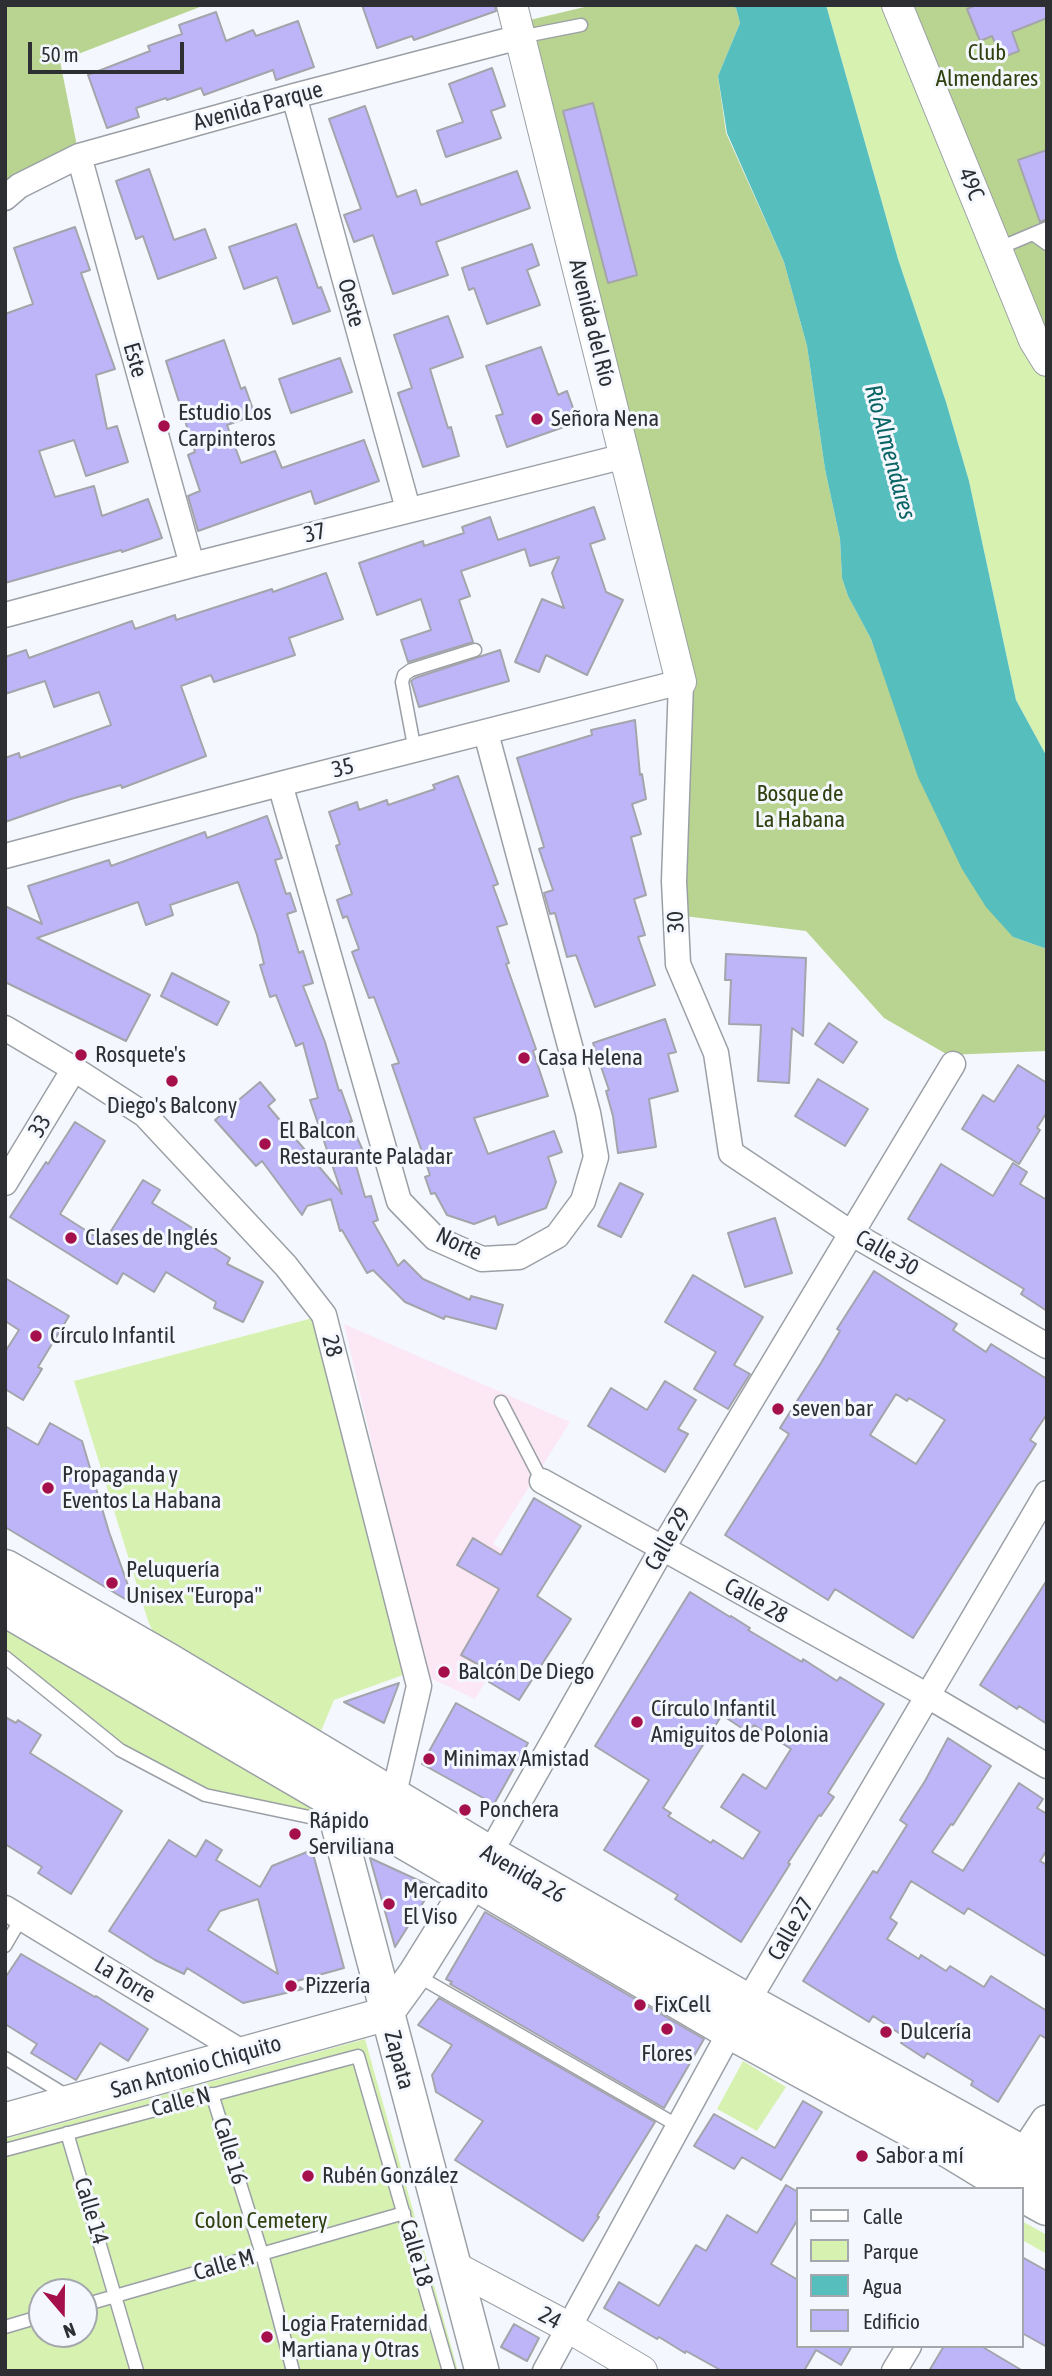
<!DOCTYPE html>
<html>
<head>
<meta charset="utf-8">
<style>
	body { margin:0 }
	#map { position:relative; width:1052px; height:2376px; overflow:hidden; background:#f4f8fe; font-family:"Asap Condensed",sans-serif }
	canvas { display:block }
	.frame { position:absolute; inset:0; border:7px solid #2d2f32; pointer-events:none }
	.legend { position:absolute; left:796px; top:2187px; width:228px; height:161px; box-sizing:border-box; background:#f4f8fe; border:2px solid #a4a8ac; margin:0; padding:9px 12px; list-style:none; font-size:21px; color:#2d2f32 }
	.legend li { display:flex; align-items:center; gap:14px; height:35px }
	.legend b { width:35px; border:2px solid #a4a8ac }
	.north { position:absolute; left:28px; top:2278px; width:70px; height:70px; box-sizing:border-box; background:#f4f8fe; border:2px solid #a4a8ac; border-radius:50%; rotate:160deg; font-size:19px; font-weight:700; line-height:28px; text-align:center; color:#2d2f32 }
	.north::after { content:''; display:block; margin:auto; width:24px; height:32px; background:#a5104c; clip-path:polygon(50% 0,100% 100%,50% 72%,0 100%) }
	.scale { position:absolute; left:28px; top:42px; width:156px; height:32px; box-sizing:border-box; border:4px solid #2d2f32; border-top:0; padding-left:9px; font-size:21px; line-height:24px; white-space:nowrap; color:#2d2f32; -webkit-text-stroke:5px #f4f8fe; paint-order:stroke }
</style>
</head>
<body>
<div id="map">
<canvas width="1052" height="2376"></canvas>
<div class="frame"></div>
<ul class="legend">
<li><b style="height:9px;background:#fff"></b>Calle</li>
<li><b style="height:19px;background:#d7f1b1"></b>Parque</li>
<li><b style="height:19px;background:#57bebe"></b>Agua</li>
<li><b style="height:19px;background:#bdb5f8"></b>Edificio</li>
</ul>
<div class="north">N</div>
<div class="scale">50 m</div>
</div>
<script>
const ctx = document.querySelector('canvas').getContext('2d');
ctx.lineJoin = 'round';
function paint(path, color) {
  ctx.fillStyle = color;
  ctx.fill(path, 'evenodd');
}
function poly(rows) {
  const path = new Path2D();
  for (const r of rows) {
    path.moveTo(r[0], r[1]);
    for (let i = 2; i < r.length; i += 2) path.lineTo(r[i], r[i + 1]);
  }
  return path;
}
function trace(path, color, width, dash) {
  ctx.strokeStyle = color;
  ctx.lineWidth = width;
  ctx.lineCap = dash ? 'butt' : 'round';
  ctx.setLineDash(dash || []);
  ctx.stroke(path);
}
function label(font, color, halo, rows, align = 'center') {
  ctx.font = font + ' "Asap Condensed",sans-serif';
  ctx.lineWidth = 6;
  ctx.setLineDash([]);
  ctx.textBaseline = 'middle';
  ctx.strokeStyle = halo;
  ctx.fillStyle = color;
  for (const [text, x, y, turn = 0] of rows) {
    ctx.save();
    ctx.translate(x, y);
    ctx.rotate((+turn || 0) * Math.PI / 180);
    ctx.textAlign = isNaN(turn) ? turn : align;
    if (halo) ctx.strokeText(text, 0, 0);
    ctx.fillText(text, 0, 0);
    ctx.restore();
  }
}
paint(poly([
	[344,1324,570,1422,493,1544,548,1578,475,1699,426,1676]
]), '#fce7f5');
paint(poly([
	[826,5,897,5,1047,361,1047,757,1016,700,969,481,946,402,898,259],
	[324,1315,414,1671,334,1700,313,1750,167,1662,148,1621,74,1381],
	[5,1607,337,1823,205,1795,120,1750,5,1657],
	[365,2039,458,2371,5,2371,5,2139],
	[42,2292,84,2292,84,2334,42,2334],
	[743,2061,786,2087,757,2131,717,2109],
	[1022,2221,1047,2235,1047,2254,1022,2240]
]), '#d7f1b1');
paint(poly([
	[5,5,205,5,60,61,79,156,5,198],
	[593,5,730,5,736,8,740,23,718,76,726,133,784,262,807,346,825,469,840,539,842,578,848,596,871,639,895,707,1013,937,1047,949,1047,1051,948,1055,884,1018,806,931,676,915,681,682,517,23],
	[898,5,1047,5,1047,361]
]), '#b9d490');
paint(poly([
	[730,5,826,5,898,259,946,402,969,481,1016,700,1047,757,1047,949,1013,937,986,907,962,869,918,777,871,639,848,596,842,578,840,539,825,469,807,346,784,262,727,133,718,76,740,23,736,8]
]), '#57bebe');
const building = poly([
	[362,5,495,5,496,11,414,40,412,36,377,48,362,5],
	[976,5,1047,5,1047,18,1012,32,1019,51,1001,58,992,36,980,41,967,9,976,5],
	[216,12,226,41,253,30,256,36,298,21,314,67,276,80,273,70,204,95,201,88,167,100,166,98,136,108,139,117,107,128,88,75,150,51,148,46,182,34,179,25,216,12],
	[492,68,505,106,491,111,501,138,446,157,437,131,463,122,449,84,492,68],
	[593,103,637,275,608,283,563,111,593,103],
	[365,106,397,197,416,190,421,205,517,171,530,208,436,242,448,275,393,294,373,235,354,242,344,215,361,209,329,119,365,106],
	[1047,150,1047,219,1040,222,1018,160,1047,150],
	[149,169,174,240,205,229,216,258,158,279,143,236,136,239,116,181,149,169],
	[296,224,318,288,321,287,330,311,293,324,277,277,244,289,229,247,296,224],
	[75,227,90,270,81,273,115,369,96,375,107,429,117,426,128,462,86,476,74,440,39,451,55,497,94,486,102,516,148,499,162,538,122,552,121,550,5,583,5,314,33,304,14,248,75,227],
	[532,244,539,265,527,270,540,305,487,324,474,288,469,290,462,268,532,244],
	[448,316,463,357,430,369,448,428,451,427,459,456,423,467,398,393,412,388,394,335,448,316],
	[224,340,241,389,245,387,255,415,227,425,241,463,275,451,282,468,364,440,379,481,315,504,311,491,198,531,188,496,200,491,188,455,195,452,166,361,224,340],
	[541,347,558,395,567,391,578,422,507,447,496,416,503,414,486,366,541,347],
	[340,358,352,392,291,413,279,379,340,358],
	[594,507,605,539,590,544,606,592,623,600,587,675,546,655,539,672,515,662,542,599,564,608,552,573,559,557,530,566,525,549,461,571,470,596,459,600,473,642,408,662,401,640,431,630,421,599,377,615,359,563,423,541,424,546,464,533,462,527,490,517,498,540,594,507],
	[326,573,343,619,289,638,295,655,214,682,211,675,181,686,206,756,122,788,121,785,71,799,5,822,5,758,19,753,20,758,111,725,99,692,54,707,45,681,5,694,5,657,26,650,29,658,132,621,135,629,175,615,176,620,272,589,273,592,326,573],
	[500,650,509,681,419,707,411,681,415,678,500,650],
	[635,720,640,775,642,774,646,799,632,804,641,834,631,837,646,895,634,899,645,935,638,937,655,985,595,1007,576,955,567,957,555,913,550,914,544,893,553,890,539,849,544,847,517,758,592,735,591,730,635,720],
	[458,776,498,884,493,886,507,924,497,927,509,963,506,964,536,1049,533,1051,548,1096,474,1118,488,1154,554,1131,562,1152,548,1157,556,1182,546,1208,498,1225,495,1216,474,1224,447,1215,435,1193,431,1194,425,1177,430,1175,392,1065,399,1063,374,997,369,998,352,952,359,949,347,916,343,918,337,900,352,894,336,846,340,844,329,812,357,802,359,810,387,800,388,805,435,789,433,785,458,776],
	[267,816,282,858,275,860,286,894,290,893,296,911,287,914,299,953,303,951,313,983,303,986,325,1042,339,1091,341,1090,352,1121,350,1121,366,1158,355,1162,365,1197,371,1196,378,1220,373,1222,398,1266,404,1260,423,1279,470,1300,471,1296,503,1305,496,1329,445,1316,444,1319,405,1302,373,1270,367,1273,342,1230,340,1231,331,1199,307,1206,302,1215,262,1161,256,1166,215,1120,260,1082,275,1100,268,1106,342,1194,310,1100,318,1098,303,1043,296,1046,276,995,270,997,260,965,264,964,257,935,238,882,170,905,173,915,146,925,138,902,37,938,150,995,126,1041,5,982,5,906,42,924,28,886,109,860,111,866,205,832,207,838,267,816],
	[726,954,806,958,803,1036,792,1028,789,1083,758,1081,761,1025,729,1024,731,980,725,980,726,954],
	[172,973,229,1002,217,1025,161,996,172,973],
	[665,1019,676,1052,668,1054,678,1091,649,1099,656,1147,618,1153,613,1116,606,1091,609,1090,593,1043,665,1019],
	[829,1023,857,1042,843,1063,815,1044,829,1023],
	[1018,1065,1047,1083,1047,1112,1037,1128,1040,1130,1019,1164,962,1129,983,1095,994,1102,1018,1065],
	[818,1079,868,1109,845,1146,795,1116,818,1079],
	[75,1122,105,1141,60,1214,104,1242,143,1180,160,1190,152,1203,194,1229,191,1233,230,1258,227,1264,263,1282,243,1322,214,1308,216,1302,166,1272,154,1292,123,1273,117,1284,10,1217,46,1162,48,1164,75,1122],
	[1013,1163,1027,1172,1020,1184,1047,1200,1047,1311,1021,1294,1024,1289,908,1219,941,1164,993,1196,1013,1163],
	[620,1183,643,1194,621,1237,598,1226,620,1183],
	[775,1218,792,1273,745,1287,728,1233,775,1218],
	[874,1271,957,1324,953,1330,986,1352,991,1344,1047,1379,1047,1414,1030,1440,1036,1444,913,1638,835,1589,828,1600,725,1535,789,1434,780,1428,821,1363,840,1331,837,1329,874,1271],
	[896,1394,907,1401,909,1398,945,1420,916,1464,870,1435,896,1394],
	[693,1275,763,1317,734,1365,750,1374,728,1409,694,1389,716,1352,665,1322,693,1275],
	[5,1278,69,1316,38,1367,42,1369,23,1400,5,1389,5,1352,19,1330,5,1321,5,1278],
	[665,1381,696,1400,678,1429,688,1434,665,1472,588,1426,611,1388,647,1410,665,1381],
	[50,1423,82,1441,109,1532,135,1605,5,1527,5,1426,38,1445,50,1423],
	[534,1498,581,1526,537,1596,571,1619,519,1700,489,1682,494,1673,461,1655,499,1589,457,1565,473,1538,501,1555,534,1498],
	[1047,1580,1047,1724,1019,1706,1017,1709,980,1685,1047,1580],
	[690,1592,730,1617,731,1616,750,1628,748,1630,802,1662,803,1659,837,1681,840,1677,884,1704,828,1793,834,1797,821,1816,819,1815,788,1863,790,1864,741,1942,675,1899,678,1895,604,1850,649,1780,595,1746,690,1592],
	[722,1715,749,1733,754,1725,791,1749,766,1789,743,1774,721,1807,760,1832,743,1859,713,1840,711,1843,668,1816,671,1813,663,1808,722,1715],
	[399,1683,384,1723,344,1702,399,1683],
	[456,1703,528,1743,494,1804,422,1764,456,1703],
	[5,1717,16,1723,18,1720,41,1735,30,1753,122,1811,71,1894,38,1873,42,1867,5,1844,5,1717],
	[948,1738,991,1766,953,1825,951,1824,932,1852,963,1871,1019,1783,1043,1799,1037,1808,1047,1814,1047,1850,1040,1861,1047,1865,1047,1957,968,1908,964,1914,911,1881,890,1918,897,1923,887,1939,919,1959,921,1955,946,1971,950,1966,984,1987,991,1976,1047,2011,1047,2039,1040,2035,998,2102,971,2085,973,2081,927,2053,924,2058,901,2043,905,2037,873,2016,869,2022,803,1981,873,1871,877,1873,907,1825,900,1820,925,1781,948,1738],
	[169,1840,196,1857,206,1840,222,1850,216,1860,260,1887,272,1866,312,1850,344,1968,297,1981,298,1986,303,1989,243,2003,187,1968,184,1974,155,1960,109,1931,169,1840],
	[258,1899,278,1974,208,1930,220,1911,258,1899],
	[370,1858,433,1887,395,1947,370,1858],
	[485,1912,704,2039,664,2108,450,1984,452,1982,446,1979,485,1912],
	[21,1954,95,1997,96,1996,148,2029,128,2061,100,2043,76,2080,31,2053,37,2044,5,2024,5,1978,21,1954],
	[439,1998,655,2122,597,2216,599,2217,583,2241,455,2160,483,2121,436,2092,432,2075,452,2045,418,2025,439,1998],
	[803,2101,822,2112,781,2180,742,2157,734,2169,694,2146,714,2114,775,2148,803,2101],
	[786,2185,798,2192,798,2219,771,2264,798,2280,798,2346,852,2346,841,2365,816,2350,804,2371,722,2371,686,2351,685,2353,659,2337,657,2339,604,2308,619,2282,659,2306,696,2245,706,2251,727,2215,757,2233,786,2185],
	[1022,2257,1047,2271,1047,2347,1022,2333,1022,2257],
	[514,2324,539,2338,527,2361,501,2347,514,2324],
	[944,2346,981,2346,1023,2371,929,2371,944,2346]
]);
paint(building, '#bdb5f8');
trace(building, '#a4a4ab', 2);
const service = poly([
	[520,37,581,25],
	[1033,234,1047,244],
	[997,249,1047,228],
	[415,751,402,682,404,675,411,670,475,650],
	[501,1402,542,1481],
	[5,1657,120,1750,205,1795,333,1822],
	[5,1946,22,1917],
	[416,1975,680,2127],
	[5,2058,69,2097],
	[212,2094,262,2254,293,2371],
	[67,2133,137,2371],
	[5,2150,358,2056,449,2371],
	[84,2305,404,2213],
	[5,2327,42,2316]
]);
const minor = poly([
	[294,96,408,509],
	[79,156,192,565],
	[5,198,19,186,79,156,294,96,520,37],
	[5,615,192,565,625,456],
	[280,784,399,1201,435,1238,482,1259,519,1257,557,1236,583,1201,596,1157,588,1113,486,733],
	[5,856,280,784,681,682,674,881,678,964,716,1053,731,1153,851,1233,1047,1346],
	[5,1028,74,1069,145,1115,286,1266,324,1315,419,1686,393,1798],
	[5,1183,74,1069],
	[542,1481,928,1696,1047,1766],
	[489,1855,662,1549,953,1064],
	[5,1908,245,2054],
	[545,2371,731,2030,1047,1493],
	[894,2371,909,2346]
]);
const tertiary = poly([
	[512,5,681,682],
	[897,5,1034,340,1047,361],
	[455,2267,568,2327,642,2371]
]);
const secondary = poly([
	[324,1779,330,1795,482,2371],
	[386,2014,415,1974,488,1857],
	[5,2120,386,2014],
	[1010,2178,1047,2122]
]);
const primary = poly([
	[5,1569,167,1662,489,1855,747,2003,1047,2169],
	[5,1607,731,2030,952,2150,1016,2189],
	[1022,2192,1047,2206]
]);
trace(service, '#9ba0a6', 15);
trace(minor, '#9ba0a6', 27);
trace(tertiary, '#9ba0a6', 32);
trace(secondary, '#9ba0a6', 36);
trace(primary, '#9ba0a6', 41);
trace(service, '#fff', 12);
trace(minor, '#fff', 24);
trace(tertiary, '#fff', 30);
trace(secondary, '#fff', 33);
trace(primary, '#fff', 38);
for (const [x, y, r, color] of [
	[537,419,7,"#a5104c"],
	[164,426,7,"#a5104c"],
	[81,1055,7,"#a5104c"],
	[524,1058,7,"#a5104c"],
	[172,1081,7,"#a5104c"],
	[265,1144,7,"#a5104c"],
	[71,1238,7,"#a5104c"],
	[36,1336,7,"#a5104c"],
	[778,1409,7,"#a5104c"],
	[48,1488,7,"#a5104c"],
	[112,1583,7,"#a5104c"],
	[444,1672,7,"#a5104c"],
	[637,1722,7,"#a5104c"],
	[429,1759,7,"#a5104c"],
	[465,1810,7,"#a5104c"],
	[295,1834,7,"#a5104c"],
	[389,1904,7,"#a5104c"],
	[291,1986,7,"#a5104c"],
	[640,2005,7,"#a5104c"],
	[667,2029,7,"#a5104c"],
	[886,2032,7,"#a5104c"],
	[862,2156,7,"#a5104c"],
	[308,2176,7,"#a5104c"],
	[267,2337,7,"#a5104c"]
]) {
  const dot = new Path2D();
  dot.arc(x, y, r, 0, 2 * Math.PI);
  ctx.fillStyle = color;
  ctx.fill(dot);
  trace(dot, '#f4f8fe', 2.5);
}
label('23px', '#304110', '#f4f8fe', [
	["Club",987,53],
	["Almendares",987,79],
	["Bosque de",800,794],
	["La Habana",800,820],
	["Colon Cemetery",261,2221]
]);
label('23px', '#2d2f32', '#f4f8fe', [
	["Avenida Parque",258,106,-15],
	["49C",971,184,68],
	["Oeste",351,303,75],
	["Avenida del Río",592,323,76],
	["Este",135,360,74],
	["37",315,533,-14],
	["35",343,768,-14],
	["30",676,922,-93],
	["33",40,1126,-59],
	["Norte",459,1244,25],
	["Calle 30",887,1253,30],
	["28",332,1346,76],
	["Calle 29",668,1539,-60],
	["Calle 28",756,1601,29],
	["Avenida 26",523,1874,30],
	["Calle 27",791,1929,-60],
	["La Torre",125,1980,31],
	["Zapata",399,2060,75],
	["San Antonio Chiquito",196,2067,-16],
	["Calle N",181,2102,-15],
	["Calle 16",230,2151,73],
	["Calle 14",91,2211,73],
	["Calle 18",416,2253,74],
	["Calle M",224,2265,-16],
	["24",550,2318,28]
]);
label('23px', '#2d2f32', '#f4f8fe', [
	["Estudio Los",178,413],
	["Carpinteros",178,439],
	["Señora Nena",551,419],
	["Rosquete's",95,1055],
	["Casa Helena",538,1058],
	["Diego's Balcony",172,1106,"center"],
	["El Balcon",279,1131],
	["Restaurante Paladar",279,1157],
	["Clases de Inglés",85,1238],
	["Círculo Infantil",50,1336],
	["seven bar",792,1409],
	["Propaganda y",62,1475],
	["Eventos La Habana",62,1501],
	["Peluquería",126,1570],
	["Unisex \"Europa\"",126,1596],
	["Balcón De Diego",458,1672],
	["Círculo Infantil",651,1709],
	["Amiguitos de Polonia",651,1735],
	["Minimax Amistad",443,1759],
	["Ponchera",479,1810],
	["Rápido",309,1821],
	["Serviliana",309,1847],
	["Mercadito",403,1891],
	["El Viso",403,1917],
	["Pizzería",305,1986],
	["FixCell",654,2005],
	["Dulcería",900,2032],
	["Flores",667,2054,"center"],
	["Sabor a mí",876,2156],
	["Rubén González",322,2176],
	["Logia Fraternidad",281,2324],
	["Martiana y Otras",281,2350]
], 'left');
label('italic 24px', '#0a6464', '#f4f8fe', [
	["Río Almendares",890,452,75]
]);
</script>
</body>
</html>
